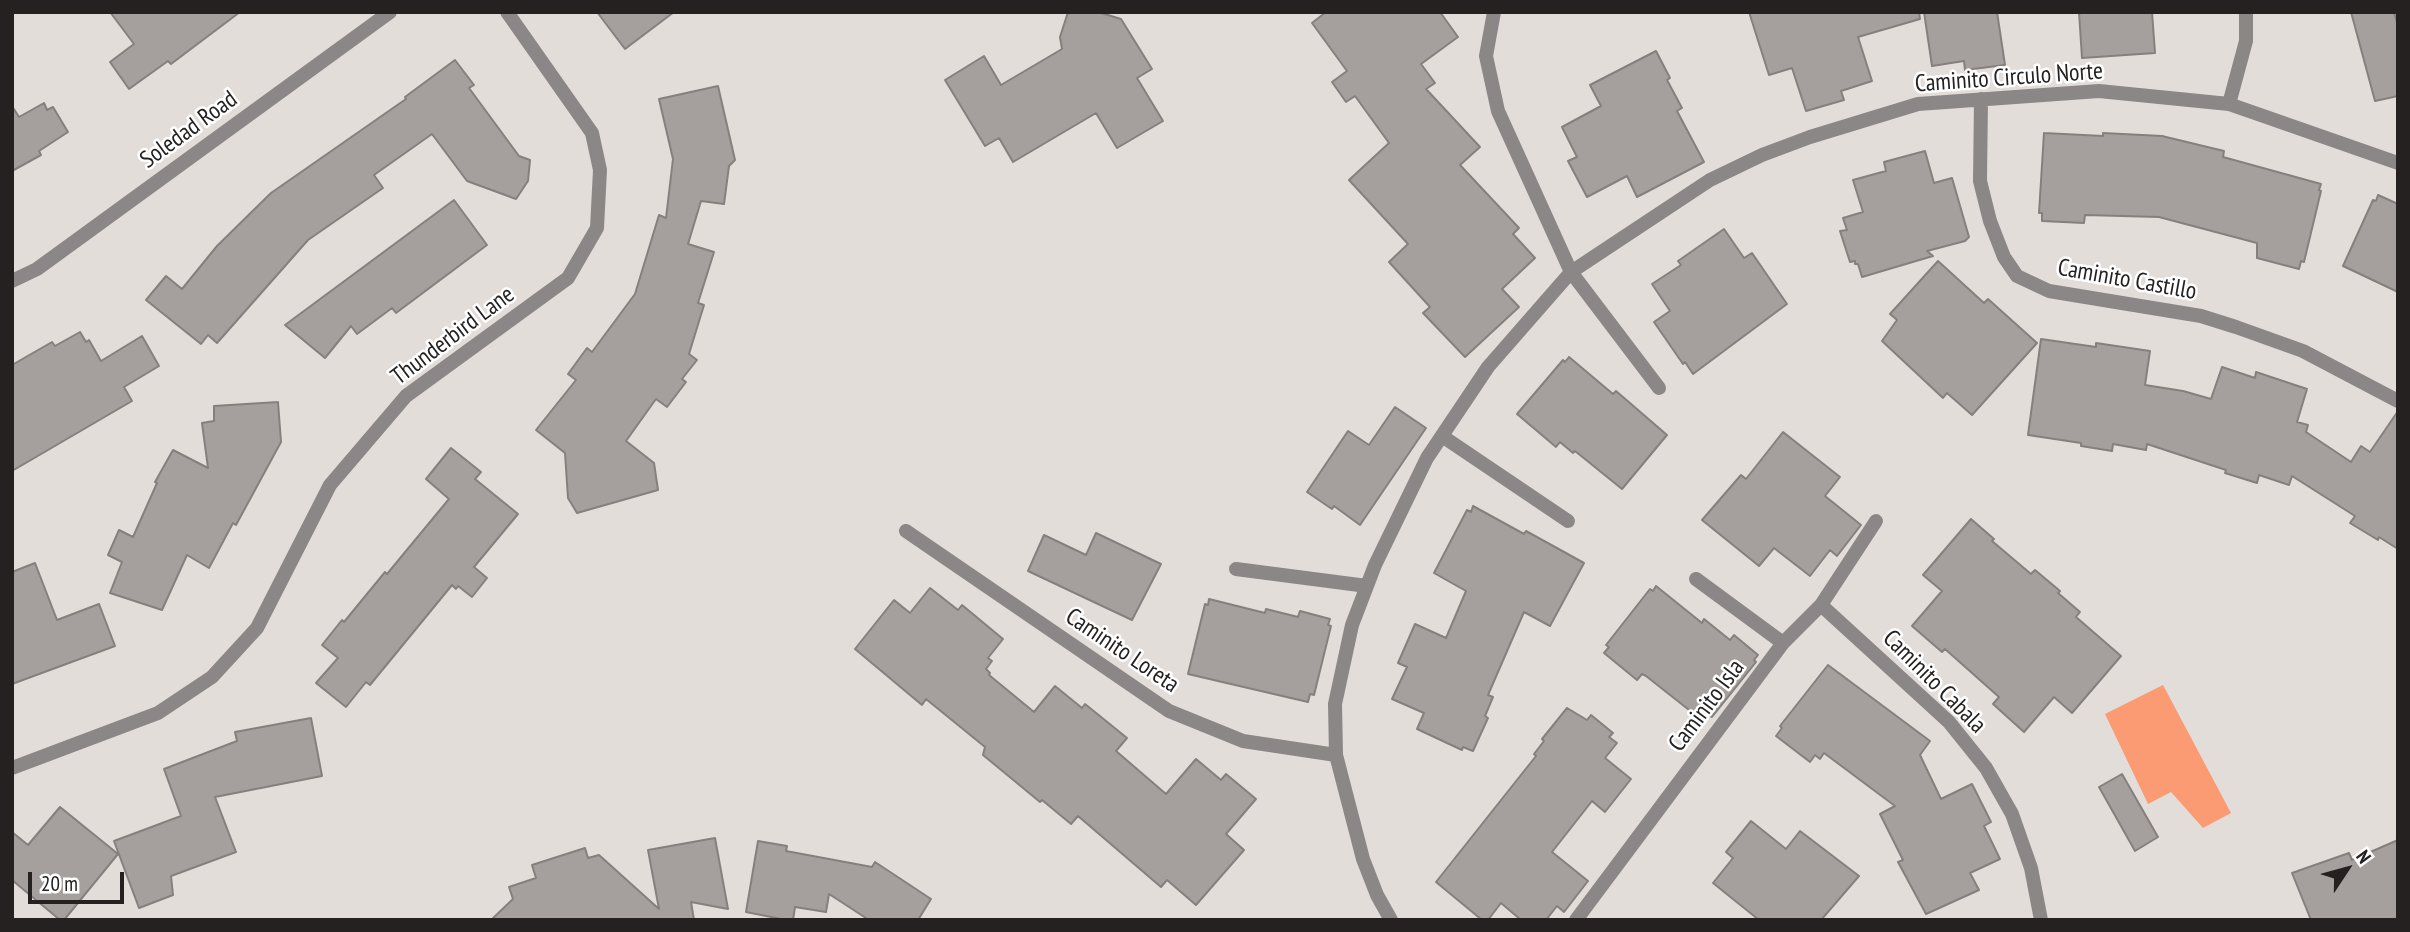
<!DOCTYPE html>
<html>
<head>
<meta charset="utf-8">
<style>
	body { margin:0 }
	#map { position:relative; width:2410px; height:932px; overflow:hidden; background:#e3ddda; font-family:"PT Sans Narrow",sans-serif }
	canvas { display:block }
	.frame { position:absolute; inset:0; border:14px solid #242120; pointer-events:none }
	.north { position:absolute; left:2312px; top:834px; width:70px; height:70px; -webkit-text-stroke:5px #fff; paint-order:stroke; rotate:54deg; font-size:19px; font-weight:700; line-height:28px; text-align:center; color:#242120 }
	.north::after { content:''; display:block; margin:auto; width:24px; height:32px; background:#242120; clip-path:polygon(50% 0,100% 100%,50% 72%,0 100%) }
	.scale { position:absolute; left:28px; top:872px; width:96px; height:32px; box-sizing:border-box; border:4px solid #242120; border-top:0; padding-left:9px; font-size:21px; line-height:24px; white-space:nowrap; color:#242120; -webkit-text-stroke:5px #fff; paint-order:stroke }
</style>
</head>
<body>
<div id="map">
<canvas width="2410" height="932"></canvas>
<div class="frame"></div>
<div class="north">N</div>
<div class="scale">20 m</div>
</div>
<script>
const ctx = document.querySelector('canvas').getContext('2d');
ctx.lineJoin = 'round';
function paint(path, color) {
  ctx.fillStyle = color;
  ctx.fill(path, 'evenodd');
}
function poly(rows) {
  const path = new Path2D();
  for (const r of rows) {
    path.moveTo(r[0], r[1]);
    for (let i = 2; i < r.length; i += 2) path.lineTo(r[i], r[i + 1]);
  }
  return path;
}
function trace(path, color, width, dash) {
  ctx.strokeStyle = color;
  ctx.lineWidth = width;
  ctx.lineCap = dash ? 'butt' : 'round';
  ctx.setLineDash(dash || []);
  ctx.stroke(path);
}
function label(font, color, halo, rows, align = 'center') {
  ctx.font = font + ' "PT Sans Narrow",sans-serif';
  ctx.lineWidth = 5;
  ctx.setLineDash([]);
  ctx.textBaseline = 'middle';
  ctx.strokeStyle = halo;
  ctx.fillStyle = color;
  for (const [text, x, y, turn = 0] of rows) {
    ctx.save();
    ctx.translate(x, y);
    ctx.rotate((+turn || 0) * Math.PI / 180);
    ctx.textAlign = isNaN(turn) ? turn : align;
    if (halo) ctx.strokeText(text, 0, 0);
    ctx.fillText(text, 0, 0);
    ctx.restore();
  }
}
paint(poly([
	[2163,685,2231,813,2203,828,2171,792,2148,804,2105,714]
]), '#fa9b73');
const building = poly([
	[110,12,240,12,171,64,168,61,129,89,110,62,134,44,110,12],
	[597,12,674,12,625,49,597,12],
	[1068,12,1098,12,1121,19,1152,69,1137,78,1163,121,1117,148,1096,113,1013,162,999,138,985,146,945,80,984,56,1001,85,1062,49,1060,37,1068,12],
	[1326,12,1440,12,1458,37,1421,64,1435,83,1426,89,1480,147,1460,165,1519,228,1513,234,1535,258,1502,289,1519,307,1465,357,1423,313,1430,307,1389,262,1408,244,1349,180,1389,143,1355,96,1346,102,1332,82,1347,71,1312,23,1326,12],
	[1749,12,1919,12,1920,19,1858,37,1872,81,1841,91,1844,100,1806,111,1792,68,1769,75,1749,12],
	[1924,12,1997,12,2005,65,1965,70,1964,61,1932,66,1924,12],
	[2079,12,2152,12,2155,53,2082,58,2079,12],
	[2351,12,2394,12,2398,26,2398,96,2375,101,2351,12],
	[1656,51,1670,78,1667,80,1682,108,1677,111,1704,162,1637,197,1627,176,1587,197,1568,161,1577,157,1562,127,1601,106,1590,85,1656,51],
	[455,60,474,85,469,88,519,156,530,160,528,181,516,199,467,181,432,134,374,175,383,188,308,240,217,343,208,335,201,344,146,300,166,276,182,289,217,246,271,193,406,99,405,97,455,60],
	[718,86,735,160,729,166,724,204,701,201,688,244,714,252,698,303,704,305,689,354,697,360,682,379,686,382,667,407,656,399,626,441,654,463,658,490,577,513,568,498,565,453,536,430,576,380,568,374,587,348,592,352,635,294,659,215,666,218,673,159,659,99,718,86],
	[44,103,47,110,53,107,68,132,39,151,41,155,12,171,12,106,19,117,44,103],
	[2044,133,2103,136,2103,133,2162,136,2224,151,2223,157,2321,184,2319,190,2321,191,2304,262,2301,261,2299,269,2257,258,2257,243,2159,217,2085,215,2084,223,2042,221,2042,213,2039,213,2044,133],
	[1925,151,1934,183,1952,178,1969,237,1965,241,1927,251,1933,256,1862,277,1858,264,1855,264,1855,261,1850,262,1840,231,1847,230,1843,218,1863,212,1853,180,1886,171,1884,162,1925,151],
	[2378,195,2398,204,2398,292,2343,266,2373,200,2376,201,2378,195],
	[454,200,487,245,396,313,392,308,357,334,351,326,325,358,285,325,454,200],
	[1724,229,1744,258,1752,253,1787,304,1693,374,1685,362,1683,364,1654,322,1670,311,1652,284,1681,265,1678,261,1724,229],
	[1938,261,1984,303,1988,299,2037,343,1972,415,1947,393,1943,398,1882,341,1897,320,1890,314,1938,261],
	[80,332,86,342,89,340,101,361,142,336,159,366,124,387,132,401,12,471,12,365,52,342,55,346,80,332],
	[2041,339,2096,347,2096,343,2150,351,2145,385,2183,391,2211,399,2222,367,2255,378,2256,372,2307,389,2297,422,2308,425,2306,432,2351,462,2361,446,2370,452,2398,411,2398,549,2379,537,2378,540,2350,523,2355,516,2292,476,2289,485,2259,475,2257,483,2225,473,2226,470,2147,444,2146,450,2113,444,2112,451,2081,446,2081,443,2028,435,2041,339],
	[1569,357,1613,394,1616,391,1667,435,1622,489,1575,451,1573,453,1560,442,1556,447,1517,414,1563,360,1565,362,1569,357],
	[278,402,281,442,236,525,233,523,209,568,187,555,162,610,110,593,122,562,108,555,119,530,133,537,157,483,155,482,173,450,208,468,202,423,214,421,214,406,278,402],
	[1395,407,1426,428,1360,525,1334,506,1332,509,1307,492,1348,431,1369,445,1395,407],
	[1783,432,1840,477,1825,496,1861,525,1837,556,1830,550,1810,576,1774,548,1759,566,1702,520,1741,475,1746,479,1783,432],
	[451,448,481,472,475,479,518,514,474,567,487,578,472,597,458,586,456,589,452,585,370,685,366,682,346,707,316,683,338,658,322,645,342,620,344,622,385,572,387,574,449,499,426,479,451,448],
	[1473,506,1524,534,1526,531,1584,563,1550,626,1524,612,1488,695,1493,697,1485,716,1488,718,1473,751,1463,747,1462,750,1417,729,1424,713,1392,699,1407,667,1398,663,1415,624,1446,638,1466,591,1434,573,1467,510,1471,512,1473,506],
	[1971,519,1994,539,1992,541,2031,574,2035,570,2060,591,2058,593,2080,612,2076,617,2121,656,2072,713,2054,697,2024,732,1993,704,1999,697,1945,649,1942,652,1912,626,1942,591,1923,575,1971,519],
	[1096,533,1161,564,1132,620,1028,571,1044,535,1086,555,1096,533],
	[35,563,57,620,99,604,115,646,12,684,12,572,35,563],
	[1656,586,1702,623,1704,619,1730,640,1734,635,1758,655,1754,660,1756,662,1712,717,1708,715,1703,721,1646,676,1642,674,1637,680,1604,653,1609,647,1606,645,1650,589,1653,591,1656,586],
	[930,588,958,610,962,605,1003,639,988,658,992,661,986,669,990,673,989,675,1034,712,1055,686,1082,708,1085,704,1127,738,1116,751,1166,794,1196,759,1221,780,1226,774,1256,799,1226,834,1244,850,1196,905,1167,880,1161,887,1078,816,1071,824,1042,800,1040,802,983,755,985,747,926,699,922,705,855,649,894,600,910,613,930,588],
	[1209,599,1265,613,1266,609,1298,617,1300,611,1330,619,1328,625,1331,626,1314,695,1310,694,1308,702,1188,674,1205,604,1208,605,1209,599],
	[1828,665,1930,741,1920,755,1941,799,1972,784,1991,822,1984,826,2000,859,1970,873,1979,890,1926,914,1898,862,1903,860,1880,814,1895,806,1824,753,1820,759,1815,755,1810,762,1776,736,1782,728,1780,726,1828,665],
	[1567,708,1587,720,1591,715,1613,733,1609,737,1617,743,1605,758,1631,779,1605,812,1592,801,1552,852,1588,881,1564,912,1557,906,1546,920,1521,920,1501,903,1488,920,1482,920,1436,882,1536,756,1534,754,1544,741,1542,739,1567,708],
	[311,718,322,776,215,797,236,852,171,876,173,895,139,908,114,841,181,816,164,769,237,741,235,732,311,718],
	[2122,774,2158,837,2135,851,2099,787,2122,774],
	[60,807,118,854,64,920,60,920,12,880,12,832,28,845,60,807],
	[1751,821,1786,849,1800,831,1859,876,1821,920,1759,920,1713,883,1733,858,1726,852,1751,821],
	[715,838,728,909,691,902,694,920,491,920,513,899,509,887,536,878,532,865,585,848,588,858,599,855,659,909,648,850,715,838],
	[2398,840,2398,920,2311,920,2292,873,2349,853,2352,860,2398,840],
	[758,841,787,846,786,851,872,867,875,862,931,899,918,920,869,920,829,894,826,912,795,907,793,920,786,920,746,912,758,841]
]);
paint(building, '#a5a09d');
trace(building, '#85807e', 2);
trace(poly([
	[1494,12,1486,56,1498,111,1571,272,1659,388],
	[1981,99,1980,181,1990,221,2004,257,2017,276,2049,291,2201,316,2236,327,2303,351,2398,401],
	[2229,104,2246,41,2246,12],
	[1442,436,1568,521],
	[906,531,1169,711,1243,741,1336,755],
	[1236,569,1367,586],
	[1696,579,1783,643],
	[1821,605,1949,722,1986,768,2012,814,2031,868,2041,920],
	[12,768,158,713,212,677,257,628,330,485,406,396,568,278,597,228,600,170,592,133,507,12],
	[1391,920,1377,895,1363,859,1336,755,1335,704,1352,625,1375,565,1427,458,1488,367,1571,272,1710,180,1762,155,1810,137,1918,104,2099,91,2229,104,2398,163],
	[1576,920,1783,643,1821,605,1876,521]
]), '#8a8786', 14);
trace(poly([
	[12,281,37,269,390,12]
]), '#8a8786', 14);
label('24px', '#242120', '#fff', [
	["Caminito Circulo Norte",2009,78,-4],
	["Soledad Road",189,130,-36],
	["Caminito Castillo",2127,280,10],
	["Thunderbird Lane",453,336,-37],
	["Caminito Loreta",1122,651,34],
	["Caminito Cabala",1934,682,45],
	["Caminito Isla",1707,706,-53]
]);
</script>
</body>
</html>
